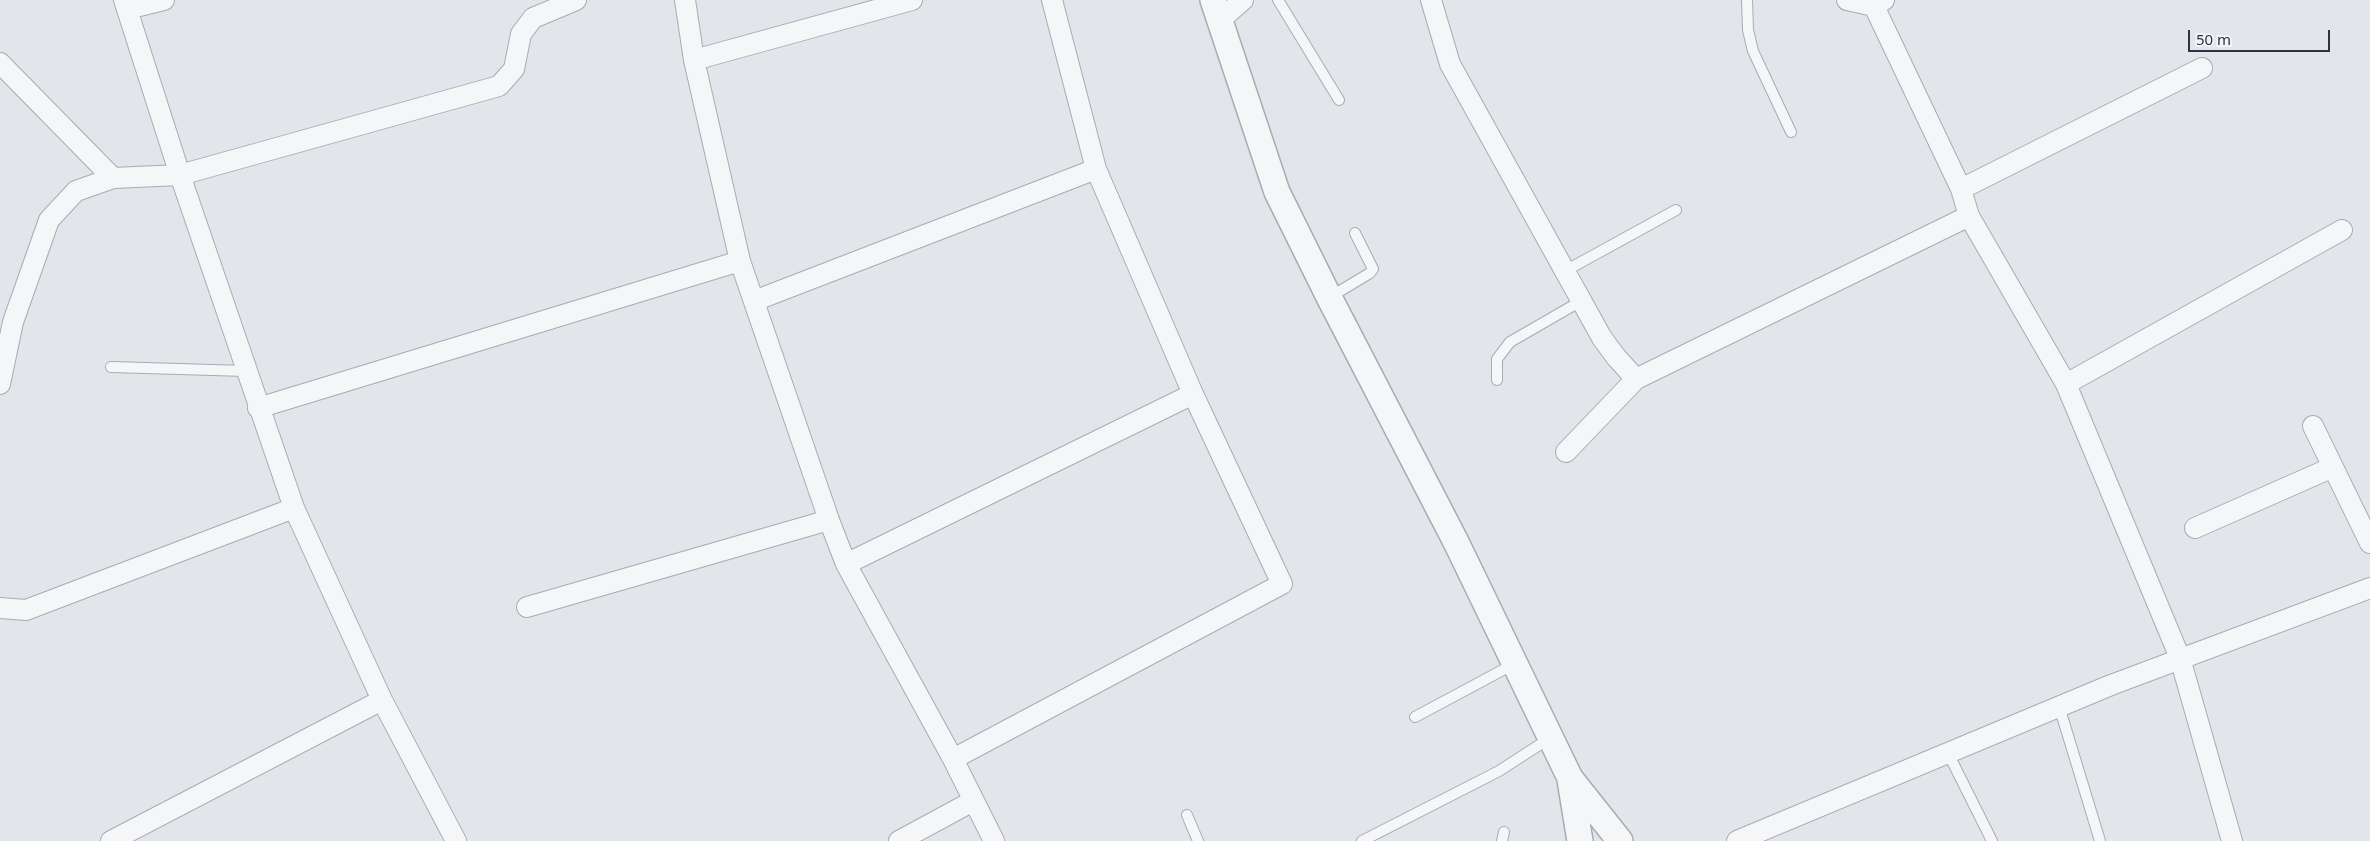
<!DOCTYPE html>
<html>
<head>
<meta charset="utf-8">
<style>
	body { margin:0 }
	#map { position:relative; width:2370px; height:841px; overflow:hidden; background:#e2e5e9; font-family:"Noto Sans",sans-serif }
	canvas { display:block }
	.scale { position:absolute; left:2188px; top:30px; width:142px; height:22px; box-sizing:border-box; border:2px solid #2b3440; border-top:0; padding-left:6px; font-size:15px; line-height:18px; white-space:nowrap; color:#2b3440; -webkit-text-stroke:4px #f1f4f7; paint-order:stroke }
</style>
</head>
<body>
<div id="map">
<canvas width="2370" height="841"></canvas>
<div class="scale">50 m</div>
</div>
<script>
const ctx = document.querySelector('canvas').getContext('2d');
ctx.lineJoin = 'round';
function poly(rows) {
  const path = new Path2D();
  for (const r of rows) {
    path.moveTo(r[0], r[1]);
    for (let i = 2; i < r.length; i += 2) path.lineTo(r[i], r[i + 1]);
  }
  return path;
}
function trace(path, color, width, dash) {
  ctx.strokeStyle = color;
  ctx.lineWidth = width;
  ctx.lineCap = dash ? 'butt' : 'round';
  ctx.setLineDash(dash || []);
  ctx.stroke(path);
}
const service = poly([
	[1278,0,1339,100],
	[1747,0,1748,30,1753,51,1791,132],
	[1565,271,1676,210],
	[1330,297,1370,273,1373,269,1355,233],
	[111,367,246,371],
	[1497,380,1497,359,1510,342,1581,301],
	[2059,706,2100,841],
	[1415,717,1514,664],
	[1948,753,1992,841],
	[1187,815,1198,841],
	[1362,841,1499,771,1550,738],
	[1502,841,1504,832]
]);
const minor = poly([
	[124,0,180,175,294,508,382,700,456,841],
	[685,0,694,60,740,261,829,520,846,564,953,759,994,841],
	[1431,0,1450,64,1602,338,1616,357,1636,379,1969,216],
	[1847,0,1874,6,1884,0],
	[1874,6,1961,189,1969,216,2066,384,2180,658,2232,841],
	[127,9,164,0],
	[1219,21,1243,0],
	[694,60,912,0],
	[0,63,113,178],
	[1961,189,2202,68],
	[754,301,1096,169],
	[0,384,13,322,49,220,76,191,113,178,180,175,499,86,514,69,521,34,533,18,576,0],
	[2066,384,2342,230],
	[258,408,740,261],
	[2313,426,2370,543],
	[1566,452,1636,379],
	[2195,528,2333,467],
	[846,564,1193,394],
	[527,607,829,520],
	[0,608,26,610,294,508],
	[953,759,1282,584,1193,394,1096,169,1052,0],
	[111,841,382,700],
	[899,841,973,801],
	[1737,841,2111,685,2370,588]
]);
const tertiary = poly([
	[1213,0,1277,192,1329,297,1456,542,1570,778,1620,841],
	[1570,780,1580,841]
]);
trace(service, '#a7acb3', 12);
trace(minor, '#a7acb3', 22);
trace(tertiary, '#a7acb3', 28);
trace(service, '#f4f6f8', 10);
trace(minor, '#f4f6f8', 20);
trace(tertiary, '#f4f6f8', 25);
</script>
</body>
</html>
